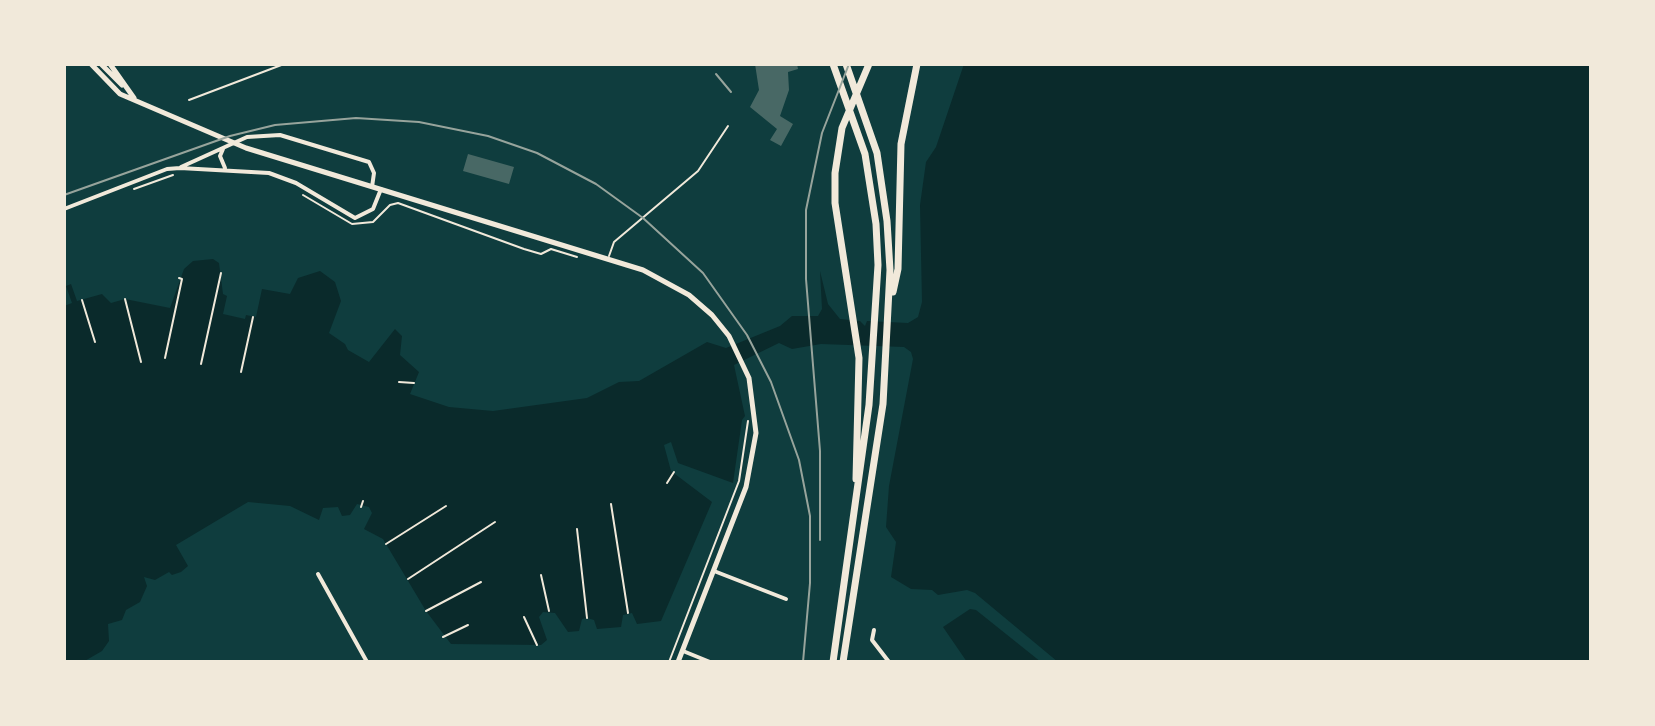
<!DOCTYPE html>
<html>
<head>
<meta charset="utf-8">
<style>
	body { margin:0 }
	#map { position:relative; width:1655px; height:726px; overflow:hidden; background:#0f3d3e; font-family:"Golos Text",sans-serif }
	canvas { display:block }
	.frame { position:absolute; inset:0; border:66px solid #f1e9da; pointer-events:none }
</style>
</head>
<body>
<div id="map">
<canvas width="1655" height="726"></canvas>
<div class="frame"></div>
</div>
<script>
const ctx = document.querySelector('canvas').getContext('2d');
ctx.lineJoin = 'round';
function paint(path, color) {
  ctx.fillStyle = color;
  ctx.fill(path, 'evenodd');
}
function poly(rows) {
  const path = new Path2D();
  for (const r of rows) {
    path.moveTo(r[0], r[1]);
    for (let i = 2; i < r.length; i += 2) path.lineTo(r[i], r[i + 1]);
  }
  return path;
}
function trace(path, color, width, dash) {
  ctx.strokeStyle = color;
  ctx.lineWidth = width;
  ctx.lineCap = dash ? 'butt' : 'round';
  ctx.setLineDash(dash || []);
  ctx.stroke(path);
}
paint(poly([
	[964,64,1591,64,1591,662,1058,662,975,593,967,590,938,595,932,590,911,589,891,577,896,542,886,527,889,486,913,359,911,352,904,347,821,344,792,349,779,343,734,365,745,416,742,420,733,483,678,463,671,442,664,445,671,471,712,502,661,621,637,624,632,613,623,615,621,627,597,629,594,620,587,618,582,619,579,631,568,632,555,613,543,612,539,617,547,640,541,645,451,644,426,611,383,539,364,529,372,513,369,507,357,504,350,515,342,516,338,507,323,508,319,520,290,506,248,502,176,545,188,566,181,572,172,575,169,572,155,580,144,577,147,586,140,602,126,610,122,620,108,624,109,641,102,651,83,662,64,662,64,306,72,303,66,286,71,284,77,301,102,294,111,303,125,299,170,308,184,269,193,261,213,259,219,263,223,294,227,296,223,314,245,319,246,315,256,317,262,289,290,294,298,278,320,271,335,282,341,301,329,333,345,344,348,350,369,362,395,329,402,336,400,355,419,372,410,394,449,407,493,411,587,398,619,382,639,381,707,342,726,348,780,326,792,316,818,316,822,309,820,271,828,304,840,319,860,321,865,326,867,321,908,323,918,317,922,302,920,205,926,162,936,147],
	[970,609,976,610,1041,662,967,662,943,627]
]), '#0a2a2b');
paint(poly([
	[755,64,797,64,798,69,788,72,789,90,780,116,793,124,781,146,770,140,777,129,750,107,759,90],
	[468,154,514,167,509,184,463,171]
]), '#486865');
trace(poly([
	[134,189,173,175],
	[303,195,352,224,373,222,390,205,398,203,524,249,541,254,551,249,577,257],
	[125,299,141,362],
	[82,300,95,342],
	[165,358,182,279,179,278],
	[201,364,221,273],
	[241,372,253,317],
	[399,382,414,383],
	[667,483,674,472],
	[611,504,628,613],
	[361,507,363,501],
	[577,529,587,618],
	[386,544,446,506],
	[541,575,549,611],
	[408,579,495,522],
	[426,611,481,582],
	[524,617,537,645],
	[443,637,468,625],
	[669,662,739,481,748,421]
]), '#f1e9da', 2);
trace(poly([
	[189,100,284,64],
	[609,256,614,242,698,171,728,126]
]), '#f1e9da', 2);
trace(poly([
	[223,149,220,156,225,168],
	[181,167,247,137,280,135,369,162,374,173,372,187],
	[64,209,167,169,180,168,269,173,296,183,355,218,373,209,381,189],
	[714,571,786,599],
	[318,574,367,662],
	[874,630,872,640,889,662],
	[683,651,710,662]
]), '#f1e9da', 4);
trace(poly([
	[91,64,120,94,246,148,643,270,689,295,712,315,729,336,749,378,756,433,746,487,678,662],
	[101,64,122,85],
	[110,64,134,98]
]), '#f1e9da', 5);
trace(poly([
	[833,64,865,154,876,224,878,265,869,405,833,662],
	[893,292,898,269,901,144,917,64],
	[856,479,859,358,835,203,835,173,842,128,869,64],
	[843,662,883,404,890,270,887,221,877,153,846,64]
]), '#f1e9da', 7);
trace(poly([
	[716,74,731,92],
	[64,195,230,136,275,125,356,118,419,122,488,136,537,153,596,184,643,218,703,273,747,335,771,382,799,460,810,516,810,583,803,662],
	[820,540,820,451,806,279,806,210,822,133,849,64]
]), '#97a49c', 2);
</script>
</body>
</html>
